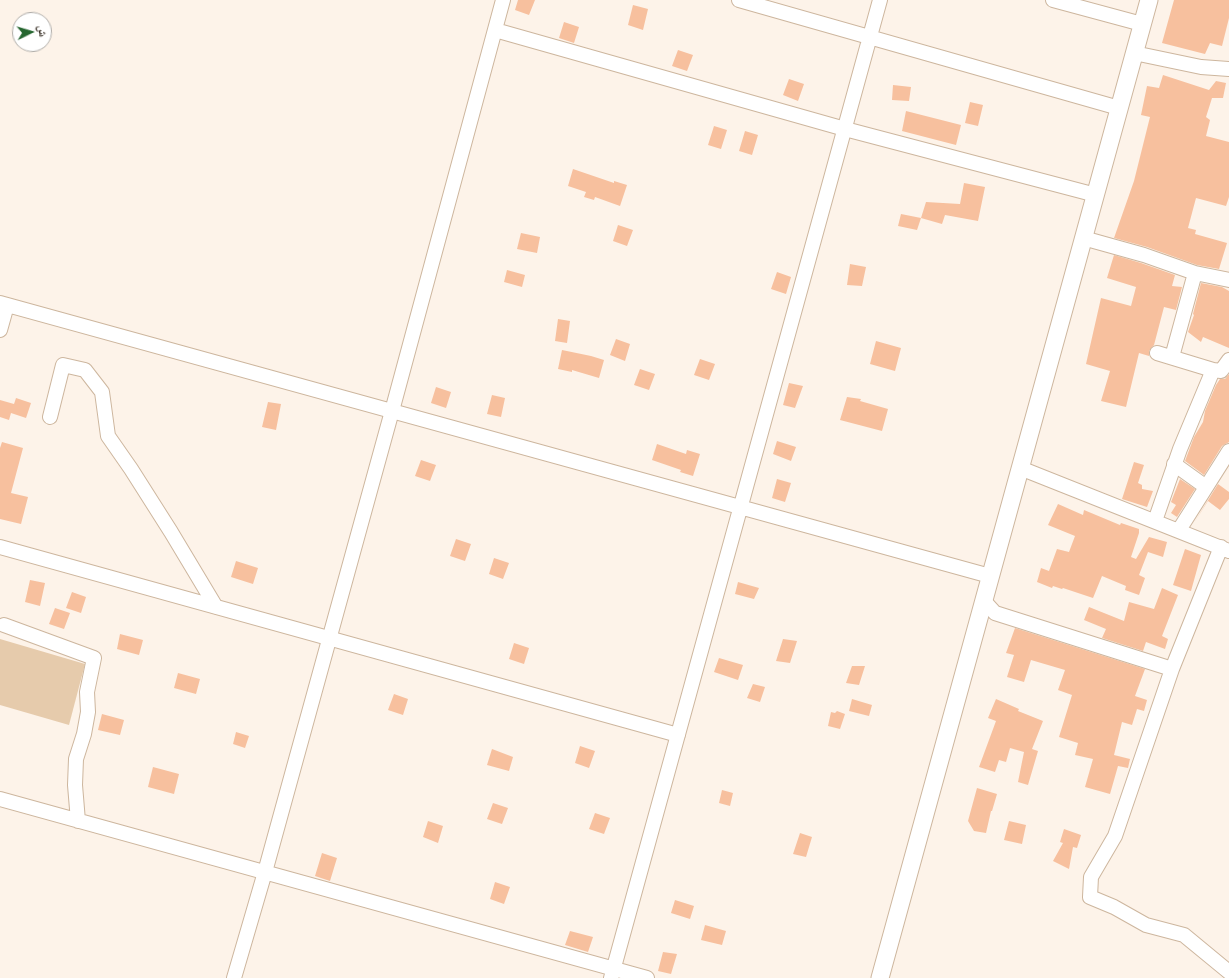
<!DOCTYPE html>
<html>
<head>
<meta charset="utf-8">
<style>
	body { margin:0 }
	#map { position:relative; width:1229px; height:978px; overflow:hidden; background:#fdf3e9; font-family:Arial,"Noto Naskh Arabic",sans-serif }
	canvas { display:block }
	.north { position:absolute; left:12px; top:12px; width:40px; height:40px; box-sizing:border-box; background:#fff; border:1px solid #afaca8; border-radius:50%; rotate:85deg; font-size:11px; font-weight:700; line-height:16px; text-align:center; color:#382f25 }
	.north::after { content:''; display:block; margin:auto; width:14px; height:18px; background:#266630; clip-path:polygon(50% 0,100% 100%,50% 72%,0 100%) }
</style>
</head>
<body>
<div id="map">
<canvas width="1229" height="978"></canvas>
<div class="north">ش</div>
</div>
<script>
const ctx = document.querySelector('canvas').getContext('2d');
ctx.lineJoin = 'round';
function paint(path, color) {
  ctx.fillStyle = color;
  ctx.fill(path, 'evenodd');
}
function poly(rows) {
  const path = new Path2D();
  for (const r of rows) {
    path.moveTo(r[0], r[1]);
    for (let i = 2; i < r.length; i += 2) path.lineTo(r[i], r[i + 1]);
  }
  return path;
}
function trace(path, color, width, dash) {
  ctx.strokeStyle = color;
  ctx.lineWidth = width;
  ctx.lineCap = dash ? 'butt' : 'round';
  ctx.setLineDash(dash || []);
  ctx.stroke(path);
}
paint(poly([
	[0,639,85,664,69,725,0,705]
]), '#e6cbac');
paint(poly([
	[518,0,535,0,529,15,515,10],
	[1174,0,1229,0,1229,18,1222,46,1210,43,1205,54,1162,43],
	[633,5,648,9,643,30,628,25],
	[564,22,579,27,574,43,559,38],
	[678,50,693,55,687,71,672,66],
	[1163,75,1209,90,1216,81,1226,83,1223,98,1212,98,1206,117,1210,120,1206,136,1229,142,1229,197,1226,206,1196,198,1188,228,1196,230,1195,234,1227,243,1219,269,1197,265,1147,247,1114,238,1134,181,1150,117,1141,115,1147,86,1159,88],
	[789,79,804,84,798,101,783,95],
	[893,85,911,87,909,101,892,100],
	[970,102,983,105,978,126,965,123],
	[906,111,961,125,956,145,902,131],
	[714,126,727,130,721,149,708,145],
	[745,131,758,135,752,155,739,151],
	[573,169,614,183,614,181,627,185,620,206,595,197,594,200,584,197,586,192,568,186],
	[964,183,985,187,978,221,945,215,942,224,921,218,926,202,960,204],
	[901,214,921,218,917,230,898,226],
	[618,225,633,230,627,246,613,241],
	[521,233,540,237,537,253,517,249],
	[1114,255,1141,263,1175,275,1172,286,1182,287,1176,310,1164,307,1154,345,1149,351,1149,356,1139,353,1126,407,1101,401,1110,371,1086,364,1101,298,1131,306,1136,287,1107,278],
	[850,264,866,267,862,286,847,285],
	[507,270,525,275,522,287,504,282],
	[777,272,791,277,786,294,771,289],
	[1201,283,1222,287,1229,291,1229,348,1203,337,1201,342,1188,332,1194,315,1193,314],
	[558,319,570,321,567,343,555,341],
	[616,339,630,344,625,361,610,355],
	[876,341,901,348,895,371,870,364],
	[562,350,591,356,604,360,599,378,572,370,572,372,558,369],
	[700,359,715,364,709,380,694,375],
	[640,369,655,374,649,390,634,385],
	[1229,374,1229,442,1222,446,1204,475,1185,461,1194,437,1203,422,1205,411,1216,385,1220,379,1225,379],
	[789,383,803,386,795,408,783,405],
	[436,387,451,392,446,408,431,403],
	[492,395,505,398,501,417,487,414],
	[847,397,861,399,860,401,888,409,882,431,840,420],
	[16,398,31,403,26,418,11,413,9,420,0,417,0,400,14,404],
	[268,402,281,404,276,430,262,427],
	[777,441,796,447,791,461,773,454],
	[2,442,23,448,11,493,28,497,21,524,0,519,0,448],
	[657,444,686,454,687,450,700,454,693,476,680,472,681,470,652,460],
	[421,460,436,465,430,481,415,476],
	[1134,462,1144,465,1138,483,1142,485,1142,489,1153,491,1147,507,1122,499],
	[777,479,791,483,785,502,772,498],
	[1180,479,1195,489,1177,517,1171,513,1176,505,1171,502],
	[1218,484,1229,492,1229,499,1220,510,1208,501,1194,523],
	[1058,504,1083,515,1084,510,1120,525,1121,523,1139,529,1139,533,1131,557,1136,559,1149,537,1167,542,1163,557,1148,552,1139,575,1145,578,1139,595,1125,590,1126,586,1102,576,1093,598,1063,588,1062,589,1053,586,1052,588,1037,582,1041,568,1049,571,1057,549,1069,552,1075,536,1048,525],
	[456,539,471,544,465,561,450,556],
	[1185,549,1201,555,1191,591,1173,585],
	[494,558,509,563,503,579,489,574],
	[236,561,258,568,253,584,231,577],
	[30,580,45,583,40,606,25,602],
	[738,582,759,588,754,599,735,594],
	[1162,588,1178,595,1162,636,1168,639,1165,649,1146,642,1143,651,1102,638,1106,629,1084,620,1089,607,1124,621,1129,602,1154,609],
	[72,592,86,597,81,613,66,608],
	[55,608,70,613,64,629,49,624],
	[1015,628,1145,669,1135,696,1147,700,1144,711,1137,709,1132,725,1122,722,1114,755,1130,759,1128,768,1118,766,1110,794,1085,787,1093,759,1075,755,1078,743,1059,737,1072,695,1058,690,1065,670,1031,660,1024,682,1007,677,1014,655,1006,653],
	[120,634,143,640,139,655,117,649],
	[783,639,797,641,790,663,776,661],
	[514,643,529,648,524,664,509,659],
	[719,658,743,665,738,680,714,672],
	[852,666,865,666,859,685,846,683],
	[178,673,200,679,196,694,174,688],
	[753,684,765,687,760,702,747,698],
	[394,694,408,699,403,715,388,710],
	[852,699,872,705,869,716,849,711],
	[996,699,1019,709,1018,711,1043,721,1032,749,1038,751,1028,785,1018,782,1024,752,1010,748,1006,762,999,760,995,772,979,767,996,721,988,718],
	[837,711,845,714,840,729,828,726,831,712,835,713],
	[102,714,124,720,120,735,98,730],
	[236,732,249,736,245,748,233,744],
	[580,746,595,751,589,768,575,763],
	[492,749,513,757,509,771,487,765],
	[153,767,179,774,174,794,148,787],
	[977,788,997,794,992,811,991,811,986,833,974,831,968,821],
	[722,790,733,793,730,806,719,803],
	[493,803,508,808,502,824,487,819],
	[595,813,610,818,604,834,589,829],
	[428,821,443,826,438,843,423,837],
	[1009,821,1026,825,1022,844,1004,840],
	[1064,829,1081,835,1077,848,1073,847,1069,869,1053,861,1063,843,1060,842],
	[800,833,812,837,806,857,793,854],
	[322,853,337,858,330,881,315,876],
	[495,882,510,887,504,904,490,899],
	[675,900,694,906,690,919,671,913],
	[705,925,726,931,722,945,701,940],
	[570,931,593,937,588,952,565,945],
	[663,952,677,954,671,974,658,971]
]), '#f7c09e');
const minor = poly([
	[739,0,1119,108],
	[1053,0,1142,24],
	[495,30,845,129,1096,195],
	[1134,53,1201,67,1229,69],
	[1083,238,1144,255,1195,273,1172,357],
	[1195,273,1229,280],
	[0,303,990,576],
	[0,330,7,305],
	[1157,353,1213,370,1221,371,1229,360],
	[50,417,63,365,85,370,102,392,108,436,131,469,171,532,216,607],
	[1174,464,1206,487],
	[1020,468,1229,551],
	[1155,521,1180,449,1213,370],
	[1179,530,1229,451],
	[0,547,678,735],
	[1221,547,1172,669,1115,836,1091,877,1090,897,1114,907,1146,925,1184,935,1229,972],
	[984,601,995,613,1172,669],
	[4,625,94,658,87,692,88,712,84,734,76,759,75,785,78,821],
	[0,799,647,978],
	[234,978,265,872,392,411,503,0],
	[611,978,880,0]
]);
const tertiary = poly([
	[880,978,1149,0]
]);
trace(minor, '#cdb69e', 16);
trace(tertiary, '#cdb69e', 19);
trace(minor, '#fff', 14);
trace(tertiary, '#fff', 17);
</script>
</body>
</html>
